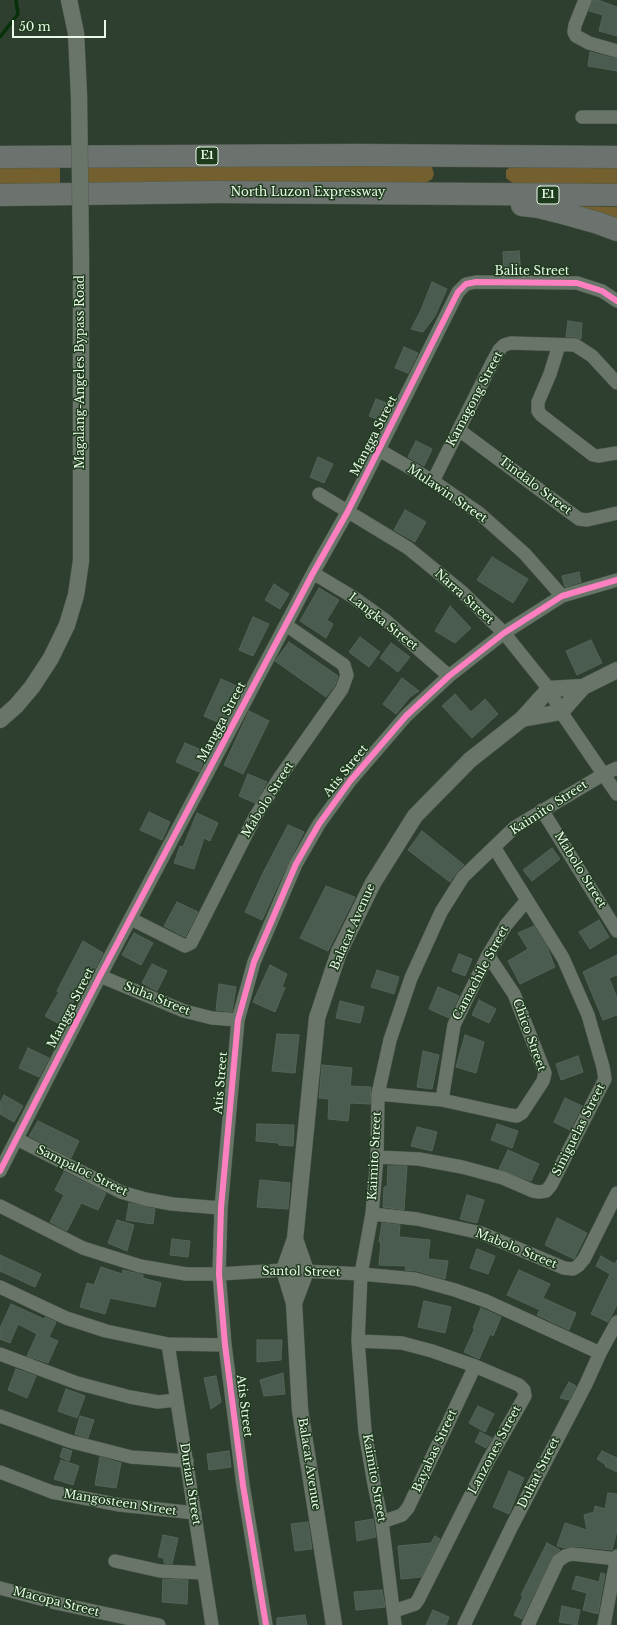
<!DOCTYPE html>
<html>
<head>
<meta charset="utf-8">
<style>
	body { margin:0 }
	#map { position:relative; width:617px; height:1625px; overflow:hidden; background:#2f3f2f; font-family:"Libre Baskerville",serif }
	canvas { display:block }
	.scale { position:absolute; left:12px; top:20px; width:94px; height:18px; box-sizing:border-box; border:2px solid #e8f9e6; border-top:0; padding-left:5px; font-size:12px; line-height:14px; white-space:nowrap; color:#e8f9e6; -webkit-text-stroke:3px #1f3b1e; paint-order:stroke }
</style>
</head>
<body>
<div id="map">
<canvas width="617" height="1625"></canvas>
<div class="scale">50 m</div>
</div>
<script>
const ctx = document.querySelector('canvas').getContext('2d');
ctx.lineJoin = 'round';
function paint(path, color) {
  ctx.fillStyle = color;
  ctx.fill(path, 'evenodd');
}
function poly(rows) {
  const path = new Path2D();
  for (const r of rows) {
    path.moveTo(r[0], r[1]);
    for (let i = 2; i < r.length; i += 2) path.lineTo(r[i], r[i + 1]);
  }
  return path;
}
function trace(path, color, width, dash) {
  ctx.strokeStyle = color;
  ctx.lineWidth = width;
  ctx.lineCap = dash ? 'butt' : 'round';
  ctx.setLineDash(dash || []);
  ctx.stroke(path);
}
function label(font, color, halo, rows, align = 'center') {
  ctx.font = font + ' "Libre Baskerville",serif';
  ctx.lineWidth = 3;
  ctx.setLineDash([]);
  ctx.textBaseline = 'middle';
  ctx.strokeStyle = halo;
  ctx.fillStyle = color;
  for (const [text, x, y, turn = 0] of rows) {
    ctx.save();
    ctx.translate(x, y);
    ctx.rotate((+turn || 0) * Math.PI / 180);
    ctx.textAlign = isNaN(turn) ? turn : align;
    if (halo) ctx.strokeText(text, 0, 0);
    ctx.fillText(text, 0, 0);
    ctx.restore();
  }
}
paint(poly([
	[79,162,428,163,432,167,434,174,432,179,426,183,80,188],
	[60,163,60,188,0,187,0,165],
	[617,163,617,188,519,185,511,182,506,178,506,170,515,164],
	[573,206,617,207,617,226]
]), '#74602f');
trace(poly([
	[0,37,18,14,16,0]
]), '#073209', 3.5);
const building = poly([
	[593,0,598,0,617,7,617,36,599,31,603,15,589,11,593,0],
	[590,52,617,59,617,71,588,66,590,52],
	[519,251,521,274,504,274,503,252,519,251],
	[432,282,447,289,435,316,423,332,411,329,421,310,432,282],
	[568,321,582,323,581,339,575,337,566,337,568,321],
	[404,347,418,353,408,373,395,368,404,347],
	[376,399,392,405,384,422,369,416,376,399],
	[416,441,432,449,424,466,408,457,416,441],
	[318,457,333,464,324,483,310,477,318,457],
	[405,510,426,522,415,542,394,530,405,510],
	[492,557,528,579,513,603,477,580,492,557],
	[579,572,581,582,565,587,562,576,579,572],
	[274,584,289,594,280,609,265,600,274,584],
	[319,588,339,600,327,620,333,624,326,638,300,621,319,588],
	[450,606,471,628,455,643,435,631,450,606],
	[253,617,269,624,253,656,239,650,253,617],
	[360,637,380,652,369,667,349,652,360,637],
	[591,640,602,663,577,675,566,651,591,640],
	[289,642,338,676,335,685,326,697,275,661,289,642],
	[391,643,410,657,398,672,380,658,391,643],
	[402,678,419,691,410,697,396,714,383,704,402,678],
	[221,679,243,689,224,725,204,716,221,679],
	[455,694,471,712,485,699,498,714,472,738,442,706,455,694],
	[249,711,269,721,243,774,224,765,249,711],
	[185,743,208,753,199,772,176,762,185,743],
	[248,774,267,782,255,803,239,796,248,774],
	[149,812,170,822,162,840,140,830,149,812],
	[197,813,218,823,210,841,204,838,194,869,174,863,180,846,183,847,197,813],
	[288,825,304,832,289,861,262,920,245,912,262,875,288,825],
	[422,831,464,865,456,873,450,882,408,850,422,831],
	[552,848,560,859,532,881,523,870,552,848],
	[326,886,355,897,328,951,300,938,326,886],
	[177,902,198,912,185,937,164,926,177,902],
	[599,920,609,937,590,949,579,932,599,920],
	[534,926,547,947,555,967,520,984,508,961,528,949,518,933,534,926],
	[134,933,153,943,141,965,122,955,134,933],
	[83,941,103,953,92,974,90,973,71,1006,74,1008,65,1027,45,1016,59,992,57,991,83,941],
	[459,954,472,959,465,976,452,971,459,954],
	[617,955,617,975,609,978,617,998,617,1015,603,1020,583,972,617,955],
	[152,964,167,971,157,991,142,983,152,964],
	[270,965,287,974,282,987,285,988,275,1012,253,1002,270,965],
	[377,970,399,977,394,994,371,987,377,970],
	[219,984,236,987,232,1012,216,1010,219,984],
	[438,987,459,996,449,1018,429,1009,438,987],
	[479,1000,496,1009,489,1023,472,1015,479,1000],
	[340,1001,364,1007,360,1023,336,1018,340,1001],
	[277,1034,299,1035,295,1073,272,1071,277,1034],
	[465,1035,484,1042,476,1073,456,1067,465,1035],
	[28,1048,49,1058,39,1077,19,1068,28,1048],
	[423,1051,439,1055,432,1089,417,1087,423,1051],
	[578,1056,583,1072,561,1080,556,1064,578,1056],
	[322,1065,352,1068,350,1086,371,1087,370,1104,350,1103,348,1121,328,1119,329,1099,319,1098,322,1065],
	[4,1095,23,1106,14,1122,0,1114,0,1103,4,1095],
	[565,1098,582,1106,570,1130,554,1122,565,1098],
	[38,1121,79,1141,71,1158,29,1136,38,1121],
	[257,1124,294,1125,293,1146,279,1145,279,1143,256,1141,257,1124],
	[497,1124,518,1131,512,1148,491,1140,497,1124],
	[417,1127,437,1132,432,1151,411,1146,417,1127],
	[508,1150,539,1164,531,1181,499,1169,508,1150],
	[388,1166,407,1166,404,1210,383,1207,384,1187,387,1187,388,1166],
	[64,1172,106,1193,98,1210,81,1203,67,1231,50,1222,64,1195,55,1190,64,1172],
	[260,1180,290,1183,288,1209,257,1207,260,1180],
	[467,1195,484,1200,477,1223,460,1219,467,1195],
	[129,1203,155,1209,153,1224,126,1220,129,1203],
	[557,1218,587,1233,574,1259,545,1245,557,1218],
	[117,1220,134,1225,127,1251,108,1243,117,1220],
	[382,1223,400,1225,399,1237,430,1240,428,1259,448,1261,445,1279,417,1271,405,1270,406,1266,379,1265,381,1242,379,1242,382,1223],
	[172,1239,190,1241,188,1257,170,1255,172,1239],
	[477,1249,495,1256,488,1274,470,1268,477,1249],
	[0,1255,41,1274,35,1287,0,1271,0,1255],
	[601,1256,615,1264,617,1260,617,1305,608,1322,591,1314,610,1274,596,1266,601,1256],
	[101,1267,122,1274,123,1270,143,1275,143,1278,161,1283,155,1307,110,1298,105,1314,80,1307,87,1283,94,1285,101,1267],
	[519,1270,550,1284,543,1298,576,1313,569,1330,537,1315,540,1310,507,1295,519,1270],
	[424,1301,451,1307,445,1333,418,1327,424,1301],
	[11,1304,44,1319,45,1317,56,1322,49,1337,58,1341,48,1363,27,1356,37,1334,18,1324,10,1343,0,1339,0,1328,11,1304],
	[481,1308,501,1317,493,1336,490,1334,479,1359,464,1352,475,1328,473,1328,481,1308],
	[257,1340,282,1340,281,1360,257,1362,257,1340],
	[16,1369,36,1376,27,1398,8,1390,16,1369],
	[283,1373,285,1394,264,1396,260,1380,283,1373],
	[216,1376,221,1402,211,1409,204,1378,216,1376],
	[569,1382,576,1386,569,1400,560,1398,569,1382],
	[66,1389,85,1396,77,1418,58,1411,66,1389],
	[478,1406,494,1414,485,1432,469,1423,478,1406],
	[80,1416,94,1420,88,1438,75,1434,80,1416],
	[480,1432,492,1438,486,1448,475,1442,480,1432],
	[63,1448,72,1451,69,1461,60,1457,63,1448],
	[229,1451,231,1467,209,1470,207,1454,229,1451],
	[602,1451,617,1458,617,1472,605,1466,606,1465,597,1459,602,1451],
	[100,1457,121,1463,116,1488,95,1485,100,1457],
	[61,1460,79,1466,73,1485,54,1479,61,1460],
	[509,1471,524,1478,509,1514,493,1507,509,1471],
	[608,1493,617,1494,617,1531,612,1550,573,1546,565,1548,557,1546,565,1523,587,1530,584,1515,594,1512,595,1506,605,1509,608,1493],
	[373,1519,376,1537,357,1541,355,1522,373,1519],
	[308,1522,312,1549,295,1551,291,1524,308,1522],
	[163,1535,178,1538,172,1564,164,1563,164,1558,158,1557,163,1535],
	[435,1536,440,1539,421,1577,401,1579,398,1546,431,1543,435,1536],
	[547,1543,560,1550,551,1558,522,1619,514,1615,523,1596,521,1595,547,1543],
	[601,1573,605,1574,598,1614,583,1610,587,1593,572,1589,576,1576,599,1582,601,1573],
	[163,1579,188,1580,187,1604,162,1602,163,1579],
	[382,1590,385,1607,356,1610,354,1592,382,1590],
	[562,1606,580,1610,577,1625,559,1622,562,1606],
	[433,1610,449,1617,446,1625,426,1625,433,1610],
	[305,1615,307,1625,277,1625,277,1618,305,1615]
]);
paint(building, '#4a5b4f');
trace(building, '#546459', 1);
const minor = poly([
	[585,0,575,25,574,32,576,36,589,43,617,51],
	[582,117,617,117],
	[559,345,550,374,538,402,538,411,541,415,593,455,598,456,617,453],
	[459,430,579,519,587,520,617,513],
	[379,450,433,481,479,513,525,554,562,596],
	[433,481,493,361,499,350,504,345,511,343,575,345,592,356,617,383],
	[319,494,408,548,462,592,504,633,549,689,561,712,617,794],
	[313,573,353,597,385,620,449,676],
	[542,810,617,931],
	[131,919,185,946,191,943,255,817,280,777,342,689,347,675,344,665,286,625],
	[100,976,184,1011,212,1018,238,1020],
	[378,1094,442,1100,510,1115,517,1116,522,1113,543,1081,545,1073,514,994,488,955],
	[442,1100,454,1025,488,955,506,925,527,900],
	[17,1139,121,1192,145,1199,172,1204,221,1208],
	[377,1157,419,1159,462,1167,503,1178,533,1191,539,1192,546,1191,551,1185,605,1079,603,1067,588,1015,563,958,494,847],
	[0,1171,100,976,313,573,348,511,458,292,466,284,476,282,577,283,602,291,617,301],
	[0,1206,83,1248,140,1266,186,1274,219,1274,284,1270,361,1274,415,1279,455,1290,486,1301,600,1353],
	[372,1214,417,1219,481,1233,564,1268,573,1269,578,1266,584,1259,617,1193],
	[0,1287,66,1318,106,1331,168,1344,225,1345],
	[358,1341,402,1343,432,1351,475,1366,519,1385,524,1390,525,1396,488,1461,418,1600,415,1604,394,1611],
	[168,1344,212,1625],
	[0,1354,77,1383,130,1397,158,1402,176,1400],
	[0,1416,69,1441,131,1457,187,1461],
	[0,1472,52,1492,120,1505,195,1513],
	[382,1522,402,1515,408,1508,475,1366],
	[115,1561,160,1571,204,1573],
	[0,1588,56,1603,159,1625],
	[266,1625,243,1485,225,1345,219,1274,221,1208,238,1020,254,962,296,864,319,824,350,781,406,716,449,676,504,633,562,596,617,580],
	[395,1625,382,1522,374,1484,365,1432,358,1341,361,1274,372,1214,377,1157,378,1094,390,1040,411,978,441,912,463,877,515,827,604,774,617,768],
	[464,1625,512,1526,586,1384,600,1353,617,1322],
	[528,1625,558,1561,565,1556,572,1554,617,1559],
	[604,1625,617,1556]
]);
const tertiary = poly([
	[69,0,76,33,79,96],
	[522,719,561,712,583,687,617,670],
	[0,720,16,706,32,687,51,658,67,625,76,595,81,561,81,259],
	[294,1303,306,1271,295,1239],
	[334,1625,300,1410,294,1303,284,1270,295,1239,317,1018,339,952,373,883,415,816,470,760,522,719,549,689,583,687]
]);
const motorway = poly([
	[0,157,359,155,617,157],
	[0,195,217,192,617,195],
	[522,205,539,207,559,212,598,223,617,230]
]);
trace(minor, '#4e5c4d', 14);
trace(tertiary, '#4e5c4d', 17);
trace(motorway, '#4e5c4d', 23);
trace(minor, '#6a756a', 13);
trace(tertiary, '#6a756a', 16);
trace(motorway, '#6c726d', 22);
const tertiaryBridge = poly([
	[79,96,81,259]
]);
trace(tertiaryBridge, '#4e5c4d', 17, []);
trace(tertiaryBridge, '#6a756a', 16);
trace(poly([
	[0,1171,100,976,313,573,348,511,458,292,466,284,476,282,577,283,602,291,617,301],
	[266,1625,243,1485,225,1345,219,1274,221,1208,238,1020,254,962,296,864,319,824,350,781,406,716,449,676,504,633,562,596,617,580]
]), '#ff80c0', 6);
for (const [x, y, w] of [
	[207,156,22],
	[548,195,22]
]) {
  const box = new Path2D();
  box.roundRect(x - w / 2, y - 9, w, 18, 3);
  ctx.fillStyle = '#1f3b1e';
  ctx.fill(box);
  trace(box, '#e8f9e6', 1);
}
label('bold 11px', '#e8f9e6', null, [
	["E1",207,156],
	["E1",548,195]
]);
label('12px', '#e8f9e6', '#1f3b1e', [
	["North Luzon Expressway",308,193],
	["Balite Street",532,272],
	["Magalang-Angeles Bypass Road",81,372,-90],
	["Kamagong Street",475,399,-62],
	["Mangga Street",374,436,-63],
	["Tindalo Street",535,486,37],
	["Mulawin Street",447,494,34],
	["Narra Street",464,597,42],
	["Langka Street",383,622,38],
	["Mangga Street",222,722,-62],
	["Atis Street",346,771,-51],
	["Mabolo Street",268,800,-58],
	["Kaimito Street",549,808,-33],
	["Mabolo Street",580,870,58],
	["Balacat Avenue",353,927,-66],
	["Camachile Street",481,973,-62],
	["Suha Street",157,999,22],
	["Mangga Street",71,1008,-63],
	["Chico Street",529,1035,70],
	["Atis Street",221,1083,-85],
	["Siniguelas Street",579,1130,-63],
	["Kaimito Street",375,1156,-87],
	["Sampaloc Street",82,1171,26],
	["Mabolo Street",516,1249,22],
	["Santol Street",301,1272,1],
	["Atis Street",244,1406,83],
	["Lanzones Street",495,1450,-62],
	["Bayabas Street",435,1451,-65],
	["Balacat Avenue",309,1464,81],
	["Duhat Street",539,1473,-63],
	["Kaimito Street",374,1478,80],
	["Durian Street",190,1484,81],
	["Mangosteen Street",120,1503,9],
	["Macopa Street",56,1602,14]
]);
</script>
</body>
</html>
